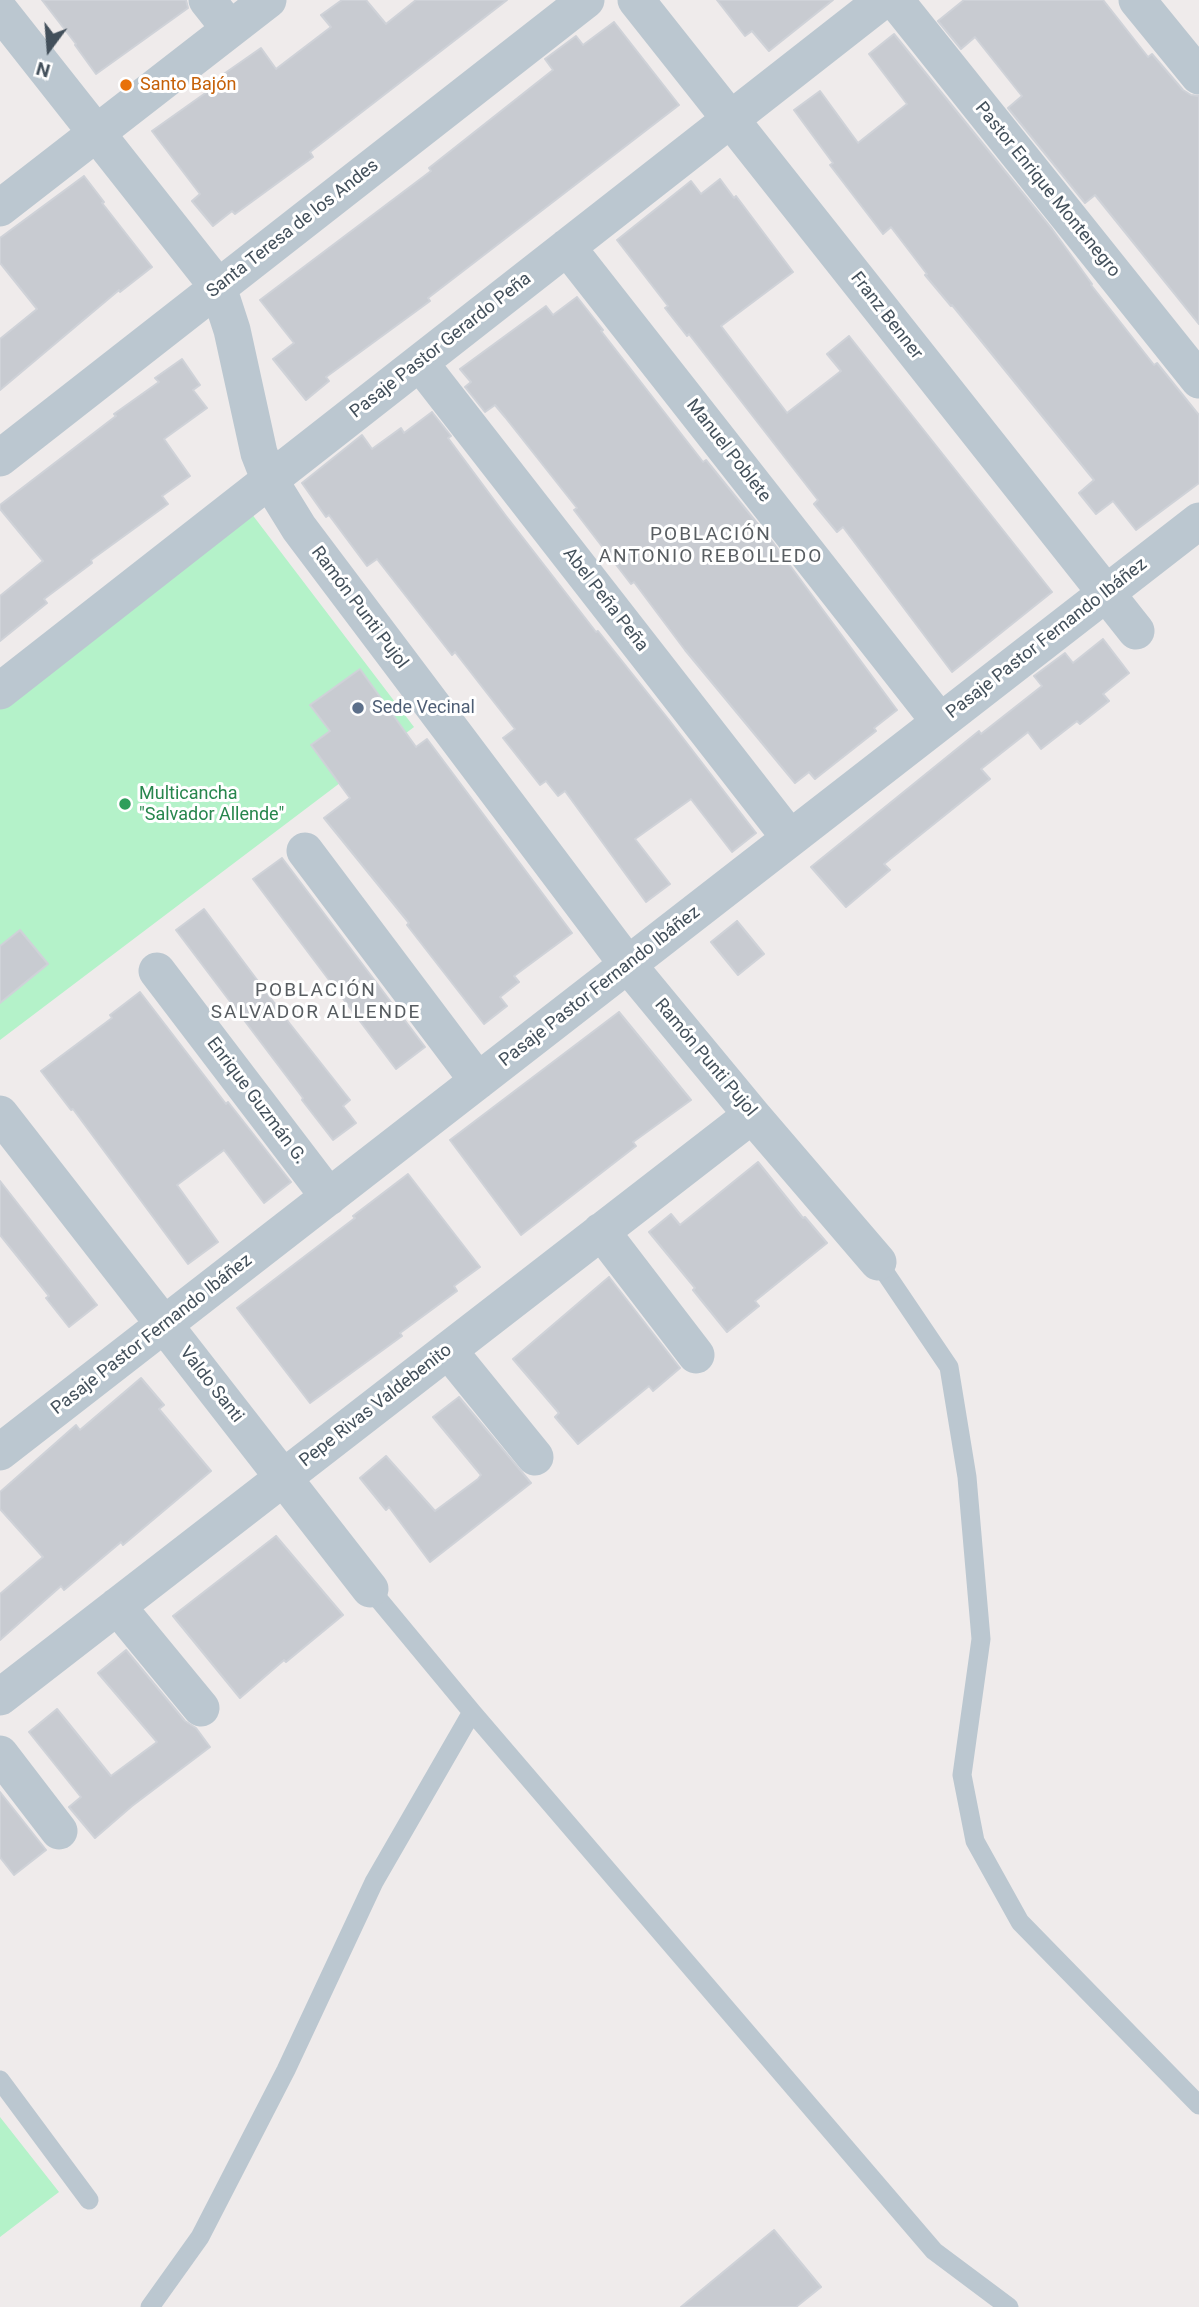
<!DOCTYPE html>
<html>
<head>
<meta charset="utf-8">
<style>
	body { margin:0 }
	#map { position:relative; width:1199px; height:2307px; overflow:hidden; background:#efebeb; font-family:Roboto,sans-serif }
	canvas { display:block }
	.north { position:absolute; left:14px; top:14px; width:70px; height:70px; -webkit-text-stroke:5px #fff; paint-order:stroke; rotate:196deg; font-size:19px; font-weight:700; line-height:28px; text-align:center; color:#43505b }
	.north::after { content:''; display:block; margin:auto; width:24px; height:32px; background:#43505b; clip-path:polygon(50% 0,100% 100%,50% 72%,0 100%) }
</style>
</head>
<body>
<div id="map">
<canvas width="1199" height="2307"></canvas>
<div class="north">N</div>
</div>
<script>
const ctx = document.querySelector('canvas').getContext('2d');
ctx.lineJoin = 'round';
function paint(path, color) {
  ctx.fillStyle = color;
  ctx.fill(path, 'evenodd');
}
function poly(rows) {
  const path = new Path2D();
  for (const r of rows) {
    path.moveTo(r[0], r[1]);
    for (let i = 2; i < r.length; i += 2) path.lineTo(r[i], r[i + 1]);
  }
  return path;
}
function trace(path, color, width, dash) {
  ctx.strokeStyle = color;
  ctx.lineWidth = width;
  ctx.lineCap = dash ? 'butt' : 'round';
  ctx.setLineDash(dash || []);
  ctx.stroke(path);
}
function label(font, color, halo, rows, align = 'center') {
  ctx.font = font + ' Roboto,sans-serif';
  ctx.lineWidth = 6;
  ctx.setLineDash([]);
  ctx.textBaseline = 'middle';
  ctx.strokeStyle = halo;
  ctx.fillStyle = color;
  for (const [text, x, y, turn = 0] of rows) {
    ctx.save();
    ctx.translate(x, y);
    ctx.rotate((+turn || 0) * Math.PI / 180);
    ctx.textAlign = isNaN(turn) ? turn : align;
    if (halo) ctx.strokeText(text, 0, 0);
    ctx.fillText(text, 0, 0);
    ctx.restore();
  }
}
paint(poly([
	[248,509,414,727,0,1040,0,697],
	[0,2117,59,2192,0,2237]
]), '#b4f2c9');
const building = poly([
	[42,0,186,0,188,8,96,74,75,45,76,44,42,0],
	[342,0,366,0,386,24,416,0,507,0,310,152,313,157,235,214,232,211,213,226,192,201,200,194,152,131,221,82,218,78,261,48,276,69,331,27,321,15,342,0],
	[717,0,833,0,769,51,752,31,745,36,717,0],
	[964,0,1103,0,1148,57,1152,54,1183,90,1191,95,1199,96,1199,324,1095,195,1085,203,1008,108,1022,96,975,37,961,49,938,21,964,0],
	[614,22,679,105,428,298,430,301,326,377,329,381,306,400,273,359,294,343,260,300,431,171,429,168,553,70,545,59,576,36,583,45,614,22],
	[894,34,1052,229,1092,284,1091,285,1154,365,1157,363,1199,415,1199,483,1136,530,1113,501,1096,514,1079,493,1094,480,952,305,951,306,925,275,927,274,891,227,883,234,830,165,833,163,794,110,820,91,858,143,907,104,869,54,894,34],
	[84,176,104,202,102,203,152,267,120,292,119,290,0,390,0,339,37,309,0,263,0,238,84,176],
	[720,179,734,198,736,196,793,272,721,326,787,413,841,371,827,354,849,336,1052,592,952,672,843,527,837,532,814,504,818,500,689,334,687,336,665,308,668,306,617,240,691,181,701,194,720,179],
	[577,297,603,330,601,331,703,462,706,460,774,544,897,710,874,728,876,731,815,779,809,772,795,783,685,650,634,582,631,584,574,510,577,508,505,417,495,405,485,412,465,387,471,382,460,369,546,306,553,315,577,297],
	[182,359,200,385,193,390,207,408,164,439,190,476,162,496,168,504,91,560,92,563,44,599,47,603,0,641,0,596,43,561,0,509,0,505,116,416,114,414,159,382,155,378,182,359],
	[432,412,451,436,448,438,506,516,596,632,598,631,669,720,756,833,732,852,691,799,635,839,670,884,646,902,565,791,558,796,546,781,540,785,503,738,515,729,455,652,452,655,377,559,367,566,329,515,326,517,302,483,362,435,372,449,401,428,404,433,432,412],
	[1103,639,1129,673,1103,694,1109,701,1080,724,1077,721,1041,749,1028,732,981,769,990,779,884,864,890,870,846,907,811,867,979,731,981,734,1042,686,1034,676,1065,653,1073,663,1103,639],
	[360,669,416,747,427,739,572,933,514,976,519,982,500,997,507,1006,484,1024,407,925,409,923,324,818,350,798,311,745,330,731,310,705,360,669],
	[282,858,425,1047,396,1069,253,879,282,858],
	[204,909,290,1024,350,1100,343,1106,356,1123,333,1140,302,1100,303,1098,176,930,204,909],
	[737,921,764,954,738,975,711,942,737,921],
	[20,930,48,964,0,1003,0,946,20,930],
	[140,992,226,1104,228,1102,291,1182,264,1203,224,1150,177,1185,218,1242,188,1264,73,1109,71,1110,41,1071,112,1018,110,1015,140,992],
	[619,1012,691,1100,633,1142,636,1146,521,1235,450,1140,619,1012],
	[758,1162,803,1218,805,1217,827,1243,755,1301,759,1306,727,1332,693,1290,695,1288,649,1232,671,1214,680,1225,758,1162],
	[408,1174,480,1267,454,1286,457,1291,400,1333,402,1336,310,1403,237,1308,355,1218,353,1216,408,1174],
	[0,1181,97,1305,69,1327,46,1298,49,1296,0,1235,0,1181],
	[609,1277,680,1368,653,1391,649,1386,578,1444,555,1417,559,1413,513,1359,609,1277],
	[141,1378,164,1405,159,1409,211,1471,123,1545,121,1542,64,1590,61,1586,0,1640,0,1594,43,1557,0,1509,0,1492,76,1425,80,1430,141,1378],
	[459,1397,531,1483,430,1562,389,1507,386,1510,360,1478,386,1456,435,1511,478,1479,481,1475,433,1417,459,1397],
	[276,1536,343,1615,286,1662,284,1660,240,1698,173,1616,276,1536],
	[126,1650,185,1721,196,1728,210,1747,132,1806,95,1838,69,1807,81,1797,29,1732,57,1709,111,1776,157,1742,98,1673,126,1650],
	[0,1792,46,1850,14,1875,0,1857,0,1792],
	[774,2230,821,2287,796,2307,681,2307,774,2230]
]);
paint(building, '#c8cbd1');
trace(building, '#cfd2d8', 2);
trace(poly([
	[878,1262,949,1367,967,1477,981,1639,962,1775,975,1841,1020,1922,1199,2105],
	[370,1589,472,1712,934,2251,1009,2307],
	[0,2080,89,2200],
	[150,2307,200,2237,286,2070,374,1882,472,1712]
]), '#bbc7d0', 19);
trace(poly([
	[207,0,230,29],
	[636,0,1136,631],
	[895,0,1199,380],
	[1137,0,1199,76],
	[0,11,218,287,232,330,259,453,270,481,299,528,628,965,752,1115,878,1262],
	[0,208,268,0],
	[567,247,940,722],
	[420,363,790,838],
	[0,458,586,0],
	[0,691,883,0],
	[305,851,478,1081],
	[157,971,329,1197],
	[0,1114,370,1589],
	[601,1231,696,1355],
	[448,1350,535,1457],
	[0,1452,1199,521],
	[117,1606,201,1708],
	[0,1697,752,1115],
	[0,1754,59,1831]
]), '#bbc7d0', 37);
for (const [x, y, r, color] of [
	[126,85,7,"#e8710a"],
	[358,708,7,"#5c6f8a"],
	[125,804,7,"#2e9e5b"]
]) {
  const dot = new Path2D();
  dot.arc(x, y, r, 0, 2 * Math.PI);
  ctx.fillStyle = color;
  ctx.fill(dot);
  trace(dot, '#fff', 2.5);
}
label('18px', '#c56008', '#fff', [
	["Santo Bajón",140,85]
], 'left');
label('18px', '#43505b', '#fff', [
	["Pastor Enrique Montenegro",1047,190,51],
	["Santa Teresa de los Andes",293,229,-38],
	["Franz Benner",886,316,52],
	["Pasaje Pastor Gerardo Peña",441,346,-38],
	["Manuel Poblete",728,451,52],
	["Abel Peña Peña",605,600,52],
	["Ramón Punti Pujol",359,608,53],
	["Pasaje Pastor Fernando Ibáñez",1047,639,-38],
	["Pasaje Pastor Fernando Ibáñez",600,987,-38],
	["Ramón Punti Pujol",705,1058,50],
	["Enrique Guzmán G.",256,1101,53],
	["Pasaje Pastor Fernando Ibáñez",152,1335,-38],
	["Valdo Santi",211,1385,52],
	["Pepe Rivas Valdebenito",376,1406,-38]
]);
label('18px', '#4e5e75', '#fff', [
	["Sede Vecinal",372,708]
], 'left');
label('18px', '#27864d', '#fff', [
	["Multicancha",139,794],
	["\"Salvador Allende\"",139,815]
], 'left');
ctx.letterSpacing = '2px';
label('19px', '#585d61', '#fff', [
	["POBLACIÓN",711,535],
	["ANTONIO REBOLLEDO",711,557],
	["POBLACIÓN",316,991],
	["SALVADOR ALLENDE",316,1013]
]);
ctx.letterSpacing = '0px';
</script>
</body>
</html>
